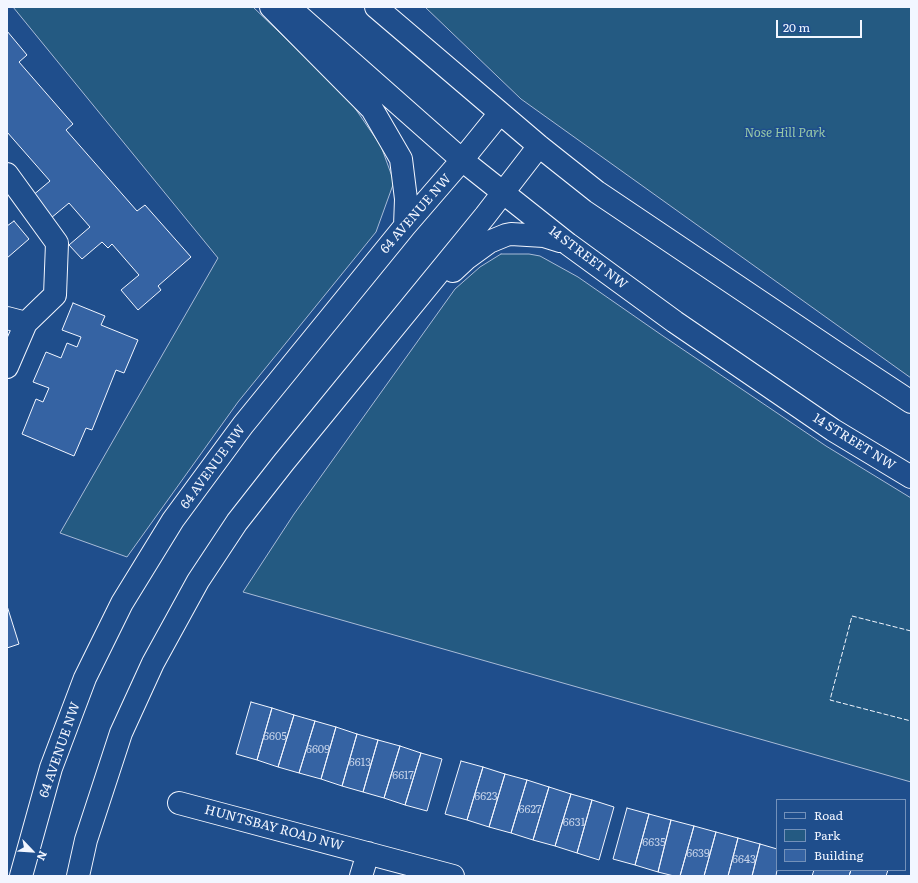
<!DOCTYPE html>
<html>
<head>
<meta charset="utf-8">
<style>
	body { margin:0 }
	#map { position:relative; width:918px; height:883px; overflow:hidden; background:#1f4e8c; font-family:Literata,serif }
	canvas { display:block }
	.frame { position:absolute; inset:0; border:8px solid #f2f6ff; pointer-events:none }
	.legend { position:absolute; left:776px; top:799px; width:130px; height:72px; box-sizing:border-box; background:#1f4e8c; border:1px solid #7391ba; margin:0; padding:5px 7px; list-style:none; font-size:12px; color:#f2f6ff }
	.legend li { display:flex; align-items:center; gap:8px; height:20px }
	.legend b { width:20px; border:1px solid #7391ba }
	.north { position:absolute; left:12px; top:831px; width:40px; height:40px; -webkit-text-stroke:3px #1f4e8c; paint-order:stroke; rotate:115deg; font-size:11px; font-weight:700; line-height:16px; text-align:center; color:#f2f6ff }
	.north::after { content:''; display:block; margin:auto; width:14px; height:18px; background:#f2f6ff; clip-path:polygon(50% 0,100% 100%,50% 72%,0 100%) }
	.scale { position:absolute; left:776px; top:20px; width:86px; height:18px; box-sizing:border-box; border:2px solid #f2f6ff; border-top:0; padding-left:5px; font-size:12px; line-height:14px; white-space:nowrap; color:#f2f6ff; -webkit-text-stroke:3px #1f4e8c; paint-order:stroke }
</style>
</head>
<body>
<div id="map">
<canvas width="918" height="883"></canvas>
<div class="frame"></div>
<ul class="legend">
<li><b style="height:5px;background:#1f4e8c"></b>Road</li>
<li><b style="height:11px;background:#245a82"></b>Park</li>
<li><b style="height:11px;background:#3563a3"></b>Building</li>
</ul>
<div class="north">N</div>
<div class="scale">20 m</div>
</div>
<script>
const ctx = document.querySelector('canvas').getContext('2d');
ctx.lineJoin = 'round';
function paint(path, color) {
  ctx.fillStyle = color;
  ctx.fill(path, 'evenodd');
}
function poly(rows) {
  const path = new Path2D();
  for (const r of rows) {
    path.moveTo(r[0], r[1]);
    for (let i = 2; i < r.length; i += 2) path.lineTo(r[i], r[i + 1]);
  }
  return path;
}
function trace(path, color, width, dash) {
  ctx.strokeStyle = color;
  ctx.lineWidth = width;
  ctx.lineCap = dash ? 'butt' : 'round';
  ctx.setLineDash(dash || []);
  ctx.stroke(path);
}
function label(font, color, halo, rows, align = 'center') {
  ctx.font = font + ' Literata,serif';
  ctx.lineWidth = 3;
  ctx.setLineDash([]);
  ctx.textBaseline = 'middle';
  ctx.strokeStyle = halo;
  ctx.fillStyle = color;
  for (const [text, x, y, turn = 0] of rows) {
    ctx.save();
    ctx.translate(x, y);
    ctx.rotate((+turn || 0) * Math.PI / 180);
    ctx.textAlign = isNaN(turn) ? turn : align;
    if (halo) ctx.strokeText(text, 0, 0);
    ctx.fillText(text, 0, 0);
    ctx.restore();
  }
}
const green = poly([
	[13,7,253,7,348,98,381,146,394,182,376,232,238,402,127,557,60,533,218,258,13,7],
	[425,7,911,7,911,378,521,99,425,7],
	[501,254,529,254,540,256,578,277,663,336,826,446,911,498,911,782,243,592,294,514,455,289,480,267,501,254]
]);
paint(green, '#245a82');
trace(green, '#a8bbd7', 1);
const building = poly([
	[7,31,27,55,19,62,73,124,66,130,137,211,145,205,191,257,158,286,161,290,138,310,121,290,139,275,112,244,108,248,102,242,82,259,69,245,90,227,69,203,51,218,32,196,50,181,7,132,7,31],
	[14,221,29,239,7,258,7,226,14,221],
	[73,303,105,316,101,325,138,340,124,373,116,370,92,430,86,428,74,456,22,434,36,399,43,402,49,388,33,382,46,352,61,358,67,343,77,347,81,337,62,330,73,303],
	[8,609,19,644,7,648,7,610,8,609],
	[251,702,272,708,257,760,236,754,251,702],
	[272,708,294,715,278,767,257,760,272,708],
	[294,715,315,721,299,773,278,767,294,715],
	[315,721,336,727,321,779,299,773,315,721],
	[336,727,357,734,342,786,321,779,336,727],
	[357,734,378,740,363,792,342,786,357,734],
	[378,740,400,746,384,798,363,792,378,740],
	[400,746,421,753,405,805,384,798,400,746],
	[421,753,442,759,427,811,405,805,421,753],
	[461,761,483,767,467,820,445,814,461,761],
	[483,767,505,774,489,827,467,820,483,767],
	[505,774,527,780,511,833,489,827,505,774],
	[527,780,549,787,533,840,511,833,527,780],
	[549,787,571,794,555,846,533,840,549,787],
	[571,794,592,800,577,853,555,846,571,794],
	[592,800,614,807,599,860,577,853,592,800],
	[627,808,649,814,635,865,613,859,627,808],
	[649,814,671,820,658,872,635,865,649,814],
	[671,820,694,826,680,876,674,876,658,872,671,820],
	[694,826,716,832,704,876,680,876,694,826],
	[716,832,738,838,728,876,704,876,716,832],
	[738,838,760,844,752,876,728,876,738,838],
	[760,844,777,849,777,870,776,876,752,876,760,844],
	[814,870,851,870,849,876,812,876,814,870],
	[851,870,888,870,886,876,849,876,851,870]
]);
paint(building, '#3563a3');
trace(building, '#f2f6ff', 1);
const minor = poly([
	[7,174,57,243,55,295,26,323,7,367],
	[7,318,26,323],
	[179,803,453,876],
	[361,876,368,853]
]);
const secondary = poly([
	[271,7,372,109,401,159,406,199,405,226],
	[289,7,462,160,568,244,675,322,833,430,911,477],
	[376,7,539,146,597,192,835,352,911,402],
	[453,271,467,258,489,242,506,235,511,234,544,236,560,241],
	[21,876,51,768,85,678,122,603,173,520,243,425,405,226,462,160,500,113],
	[78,876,86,840,121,733,153,663,198,581,237,522,284,462,485,216,539,146]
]);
trace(minor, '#f2f6ff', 24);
trace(secondary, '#f2f6ff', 24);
trace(minor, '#1f4e8c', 22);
trace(secondary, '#1f4e8c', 22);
trace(poly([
	[911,631,852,616,830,700,911,721]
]), '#f2f6ff', 1, [5, 2]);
label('11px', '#c3d1e8', null, [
	["6605",275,737],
	["6609",318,750],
	["6613",360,763],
	["6617",403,776],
	["6623",486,797],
	["6627",530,810],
	["6631",574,823],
	["6635",654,843],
	["6639",698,854],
	["6643",744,860]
]);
label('italic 13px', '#97c8a6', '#1f4e8c', [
	["Nose Hill Park",785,133]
]);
label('13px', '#f2f6ff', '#1f4e8c', [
	["64 AVENUE NW",416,214,-49],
	["14 STREET NW",588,258,37],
	["14 STREET NW",854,442,32],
	["64 AVENUE NW",213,467,-54],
	["64 AVENUE NW",60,750,-71],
	["HUNTSBAY ROAD NW",274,828,15]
]);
</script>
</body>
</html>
